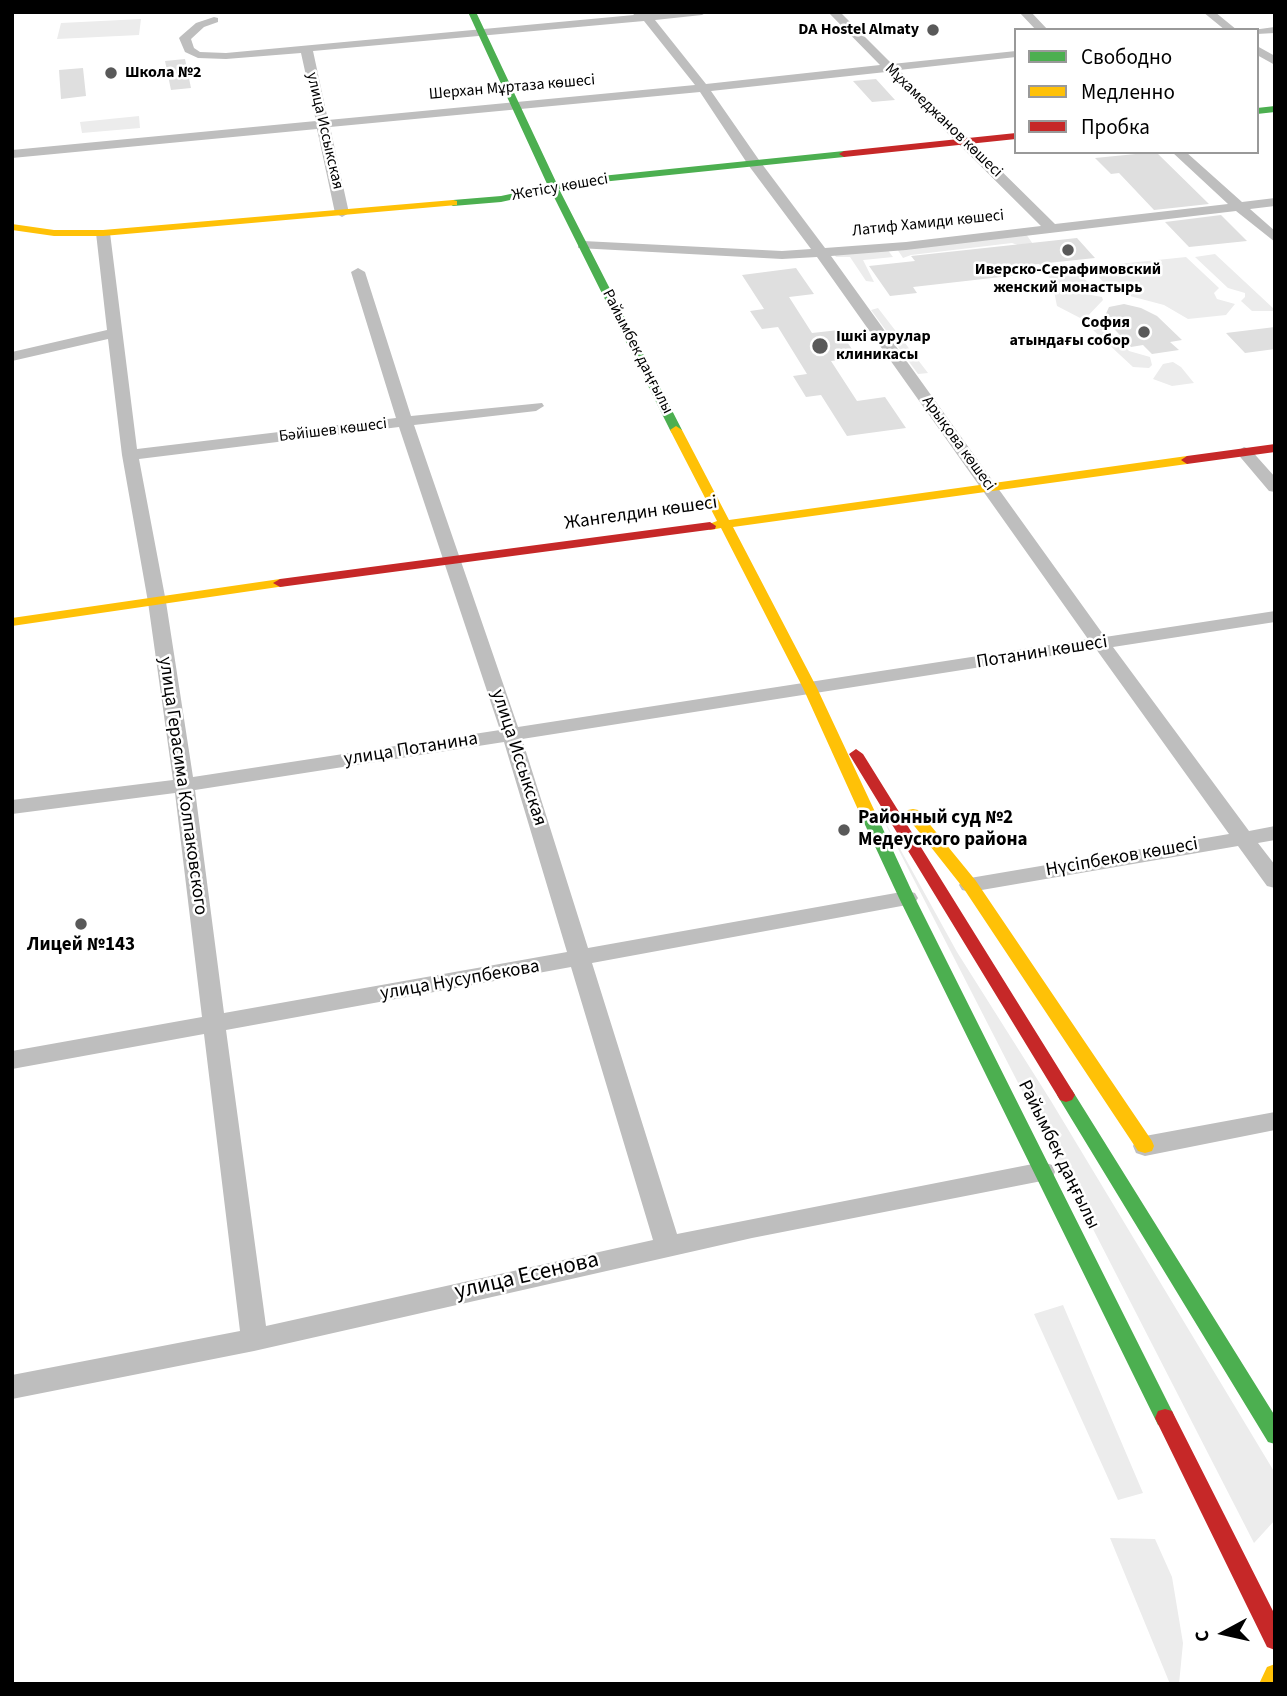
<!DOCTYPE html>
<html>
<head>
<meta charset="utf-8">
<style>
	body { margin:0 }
	#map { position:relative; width:1287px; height:1696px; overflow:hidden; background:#fff; font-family:"Source Sans 3",sans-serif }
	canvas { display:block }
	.frame { position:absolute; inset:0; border:14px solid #000; pointer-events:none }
	.legend { position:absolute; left:1014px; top:28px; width:245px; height:126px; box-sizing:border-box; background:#fff; border:2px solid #999; margin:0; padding:9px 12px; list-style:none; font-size:21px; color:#000 }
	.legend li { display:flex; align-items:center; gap:14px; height:35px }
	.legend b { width:35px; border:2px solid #999 }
	.north { position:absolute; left:1189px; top:1598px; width:70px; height:70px; -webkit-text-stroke:5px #fff; paint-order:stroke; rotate:262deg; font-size:19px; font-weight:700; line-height:28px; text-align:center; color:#000 }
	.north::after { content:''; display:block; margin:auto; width:24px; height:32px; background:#000; clip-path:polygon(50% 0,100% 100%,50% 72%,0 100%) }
</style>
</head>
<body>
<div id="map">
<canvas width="1287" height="1696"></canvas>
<div class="frame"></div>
<ul class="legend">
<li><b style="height:9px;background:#4caf50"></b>Свободно</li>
<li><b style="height:9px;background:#ffc107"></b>Медленно</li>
<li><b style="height:9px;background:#c62828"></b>Пробка</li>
</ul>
<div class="north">С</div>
</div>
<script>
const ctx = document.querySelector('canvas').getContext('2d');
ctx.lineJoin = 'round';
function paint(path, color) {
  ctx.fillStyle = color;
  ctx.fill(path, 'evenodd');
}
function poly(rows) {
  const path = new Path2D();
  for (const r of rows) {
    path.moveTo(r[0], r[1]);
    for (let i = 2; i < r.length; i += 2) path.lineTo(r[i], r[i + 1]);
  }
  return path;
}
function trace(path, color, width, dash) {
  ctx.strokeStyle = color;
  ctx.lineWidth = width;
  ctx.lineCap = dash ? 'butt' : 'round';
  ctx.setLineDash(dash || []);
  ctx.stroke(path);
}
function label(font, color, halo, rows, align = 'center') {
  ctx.font = font + ' "Source Sans 3",sans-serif';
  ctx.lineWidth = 5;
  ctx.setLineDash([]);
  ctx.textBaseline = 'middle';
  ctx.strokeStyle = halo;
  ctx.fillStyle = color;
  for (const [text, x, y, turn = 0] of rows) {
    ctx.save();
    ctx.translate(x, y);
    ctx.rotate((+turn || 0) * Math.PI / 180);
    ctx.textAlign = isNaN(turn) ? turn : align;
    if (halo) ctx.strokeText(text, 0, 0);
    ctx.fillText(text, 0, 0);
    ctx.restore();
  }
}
paint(poly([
	[141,19,139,35,57,39,61,23],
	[139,116,140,128,82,133,80,122],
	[1026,234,1035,247,1029,249,1012,243,911,255,903,258,897,249],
	[887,249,893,257,863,260,874,282,866,281,850,257,836,257,834,254],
	[1041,254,1055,266,1070,267,1088,282,1080,293,1102,297,1103,300,1084,320,1057,306,1052,281,1032,255],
	[1215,254,1274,309,1273,311,1252,311,1241,301,1245,297,1245,293,1228,288,1195,257],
	[1186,257,1219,288,1214,293,1217,299,1235,304,1226,315,1188,319,1164,305,1111,291,1090,267],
	[878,308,928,373,918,374,871,310],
	[1105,327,1129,351,1150,357,1152,365,1149,368,1133,367,1093,330],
	[1173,362,1181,367,1194,383,1172,386,1153,379,1163,364],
	[872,798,957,952,1051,1101,1275,1473,1275,1520,1254,1543],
	[1063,1305,1143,1493,1118,1500,1034,1314],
	[1110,1538,1155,1539,1172,1577,1183,1643,1179,1684,1170,1684]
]), '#ececec');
paint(poly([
	[185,59,191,88,171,90,165,61],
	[83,68,86,96,61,99,59,70],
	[876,79,895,100,872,102,853,81],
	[1156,152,1209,204,1154,210,1119,173,1111,174,1095,158],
	[1221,215,1247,241,1189,247,1165,222],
	[1077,238,1095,258,1029,265,1036,273,913,287,917,293,890,296,869,266,915,261,911,256],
	[796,268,814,294,789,297,812,333,839,330,858,358,831,361,857,401,885,397,906,428,847,436,821,395,806,397,793,376,807,374,778,327,762,329,750,311,764,309,742,275],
	[1124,304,1141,308,1157,316,1182,340,1170,342,1179,350,1152,354,1143,345,1131,347,1104,318,1109,307],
	[1275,327,1275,349,1245,353,1226,333]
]), '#dfdfdf');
paint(poly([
	[632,12,707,12,702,15,655,20,706,84,880,65,828,12,840,12,892,64,1016,51,1016,57,899,70,1055,224,1228,204,1172,152,1186,152,1242,202,1275,198,1275,206,1250,209,1275,231,1275,242,1236,211,906,250,831,256,1105,637,1275,611,1275,622,1113,647,1249,831,1275,826,1275,840,1258,843,1275,865,1275,888,1267,886,1238,846,970,892,962,890,959,885,962,880,970,878,1229,834,1096,649,522,739,588,948,907,891,915,893,918,898,915,903,907,905,592,963,677,1234,1043,1162,1052,1165,1055,1172,1052,1179,752,1238,254,1351,12,1399,12,1375,240,1331,204,1034,12,1069,12,1051,202,1017,175,793,12,814,12,800,173,780,148,602,122,455,108,339,12,361,12,352,107,330,96,233,98,230,108,230,110,233,137,449,396,418,351,272,358,268,365,272,411,416,542,403,544,406,536,411,414,425,518,727,1088,639,817,257,782,259,578,248,578,242,583,241,782,251,811,249,749,166,700,92,330,127,349,213,342,217,335,213,317,129,12,158,12,150,316,121,301,53,226,59,198,58,185,52,179,38,181,36,196,23,214,17,218,18,218,22,204,27,191,39,194,48,200,52,226,53,634,15,632,12],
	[644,21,695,85,328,120,313,51,644,21],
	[886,72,1041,226,906,242,825,248,759,160,711,91,886,72],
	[399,427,500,730,193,777,166,602,139,459,399,427],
	[504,742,567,952,224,1013,195,790,504,742],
	[571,967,653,1240,266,1326,226,1030,571,967],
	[1019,12,1031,12,1048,30,1036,30,1019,12],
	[1203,12,1215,12,1237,30,1225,30,1203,12],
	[1275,27,1275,33,1257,34,1257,30,1252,30,1275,27],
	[1257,46,1275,56,1275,65,1257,55,1257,46],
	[1244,447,1250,449,1275,477,1275,492,1269,491,1236,452,1244,447],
	[1275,1112,1275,1130,1145,1156,1136,1153,1133,1146,1136,1139,1145,1136,1275,1112]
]), '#bebebe');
paint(poly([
	[468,12,476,12,557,184,582,178,844,151,849,154,844,157,582,184,559,189,682,430,680,433,672,433,670,430,551,191,501,202,453,206,448,203,453,200,501,196,548,186,468,12],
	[1275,106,1275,112,1257,114,1257,108,1275,106],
	[868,809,876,814,915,898,1172,1411,1175,1418,1172,1425,1165,1427,1158,1425,899,898,860,814,868,809],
	[1066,1088,1072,1090,1275,1416,1275,1444,1268,1442,1060,1100,1057,1095,1060,1090,1066,1088]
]), '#4caf50');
paint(poly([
	[453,200,457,201,457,205,103,236,54,236,12,230,12,224,54,230,103,230,453,200],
	[676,426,682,430,729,520,1187,456,1193,460,1187,464,733,527,817,688,876,814,868,819,860,814,803,688,721,528,710,530,704,526,717,521,670,430,676,426],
	[280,579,287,583,285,586,12,626,12,618,280,579],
	[913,809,918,810,976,881,1152,1141,1154,1146,1152,1151,1145,1153,1138,1151,964,889,908,818,905,814,908,810,913,809],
	[1275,1664,1275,1684,1259,1684,1267,1667,1275,1664]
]), '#ffc107');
paint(poly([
	[1016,133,1016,139,844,157,839,154,844,151,1016,133],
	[1275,444,1275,452,1187,464,1181,460,1187,456,1275,444],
	[710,522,716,526,715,529,280,587,273,583,280,579,710,522],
	[856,749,863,754,1072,1090,1075,1095,1072,1100,1066,1102,1060,1100,849,754,856,749],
	[1165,1409,1172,1411,1275,1615,1275,1650,1267,1647,1155,1418,1158,1411,1165,1409]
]), '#c62828');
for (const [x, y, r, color] of [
	[933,30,7,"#595959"],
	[111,73,7,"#595959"],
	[1068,250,7,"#595959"],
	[1144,332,7,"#595959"],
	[820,346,9,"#595959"],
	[844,830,7,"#595959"],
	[81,924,7,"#595959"]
]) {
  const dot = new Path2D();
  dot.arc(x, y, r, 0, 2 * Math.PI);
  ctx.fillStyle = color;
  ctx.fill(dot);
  trace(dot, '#fff', 2.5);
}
label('bold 16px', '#000', '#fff', [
	["DA Hostel Almaty",919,30],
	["Школа №2",125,73,"left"],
	["Иверско-Серафимовский",1068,270,"center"],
	["женский монастырь",1068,288,"center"],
	["София",1130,323],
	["атындағы собор",1130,341],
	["Ішкі аурулар",836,337,"left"],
	["клиникасы",836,355,"left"]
], 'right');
label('16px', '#000', '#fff', [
	["Шерхан Мұртаза көшесі",512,88,-5],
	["Мұхамеджанов көшесі",943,121,44],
	["улица Иссыкская",324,131,77],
	["Жетісу көшесі",560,188,-10],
	["Латиф Хамиди көшесі",928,224,-6],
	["Райымбек даңғылы",637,352,63],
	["Бәйішев көшесі",333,431,-7],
	["Арықова көшесі",958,444,54]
]);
label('19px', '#000', '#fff', [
	["Жангелдин көшесі",641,514,-8],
	["Потанин көшесі",1042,653,-9],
	["улица Потанина",411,750,-9],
	["улица Иссыкская",518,758,72],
	["улица Герасима Колпаковского",182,786,82],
	["Нүсіпбеков көшесі",1122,858,-10],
	["улица Нусупбекова",460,981,-10],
	["Райымбек даңғылы",1058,1155,64]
]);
label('bold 19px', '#000', '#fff', [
	["Районный суд №2",858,819],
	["Медеуского района",858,841],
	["Лицей №143",81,946,"center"]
], 'left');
label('23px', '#000', '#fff', [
	["улица Есенова",527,1277,-13]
]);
</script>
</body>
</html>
